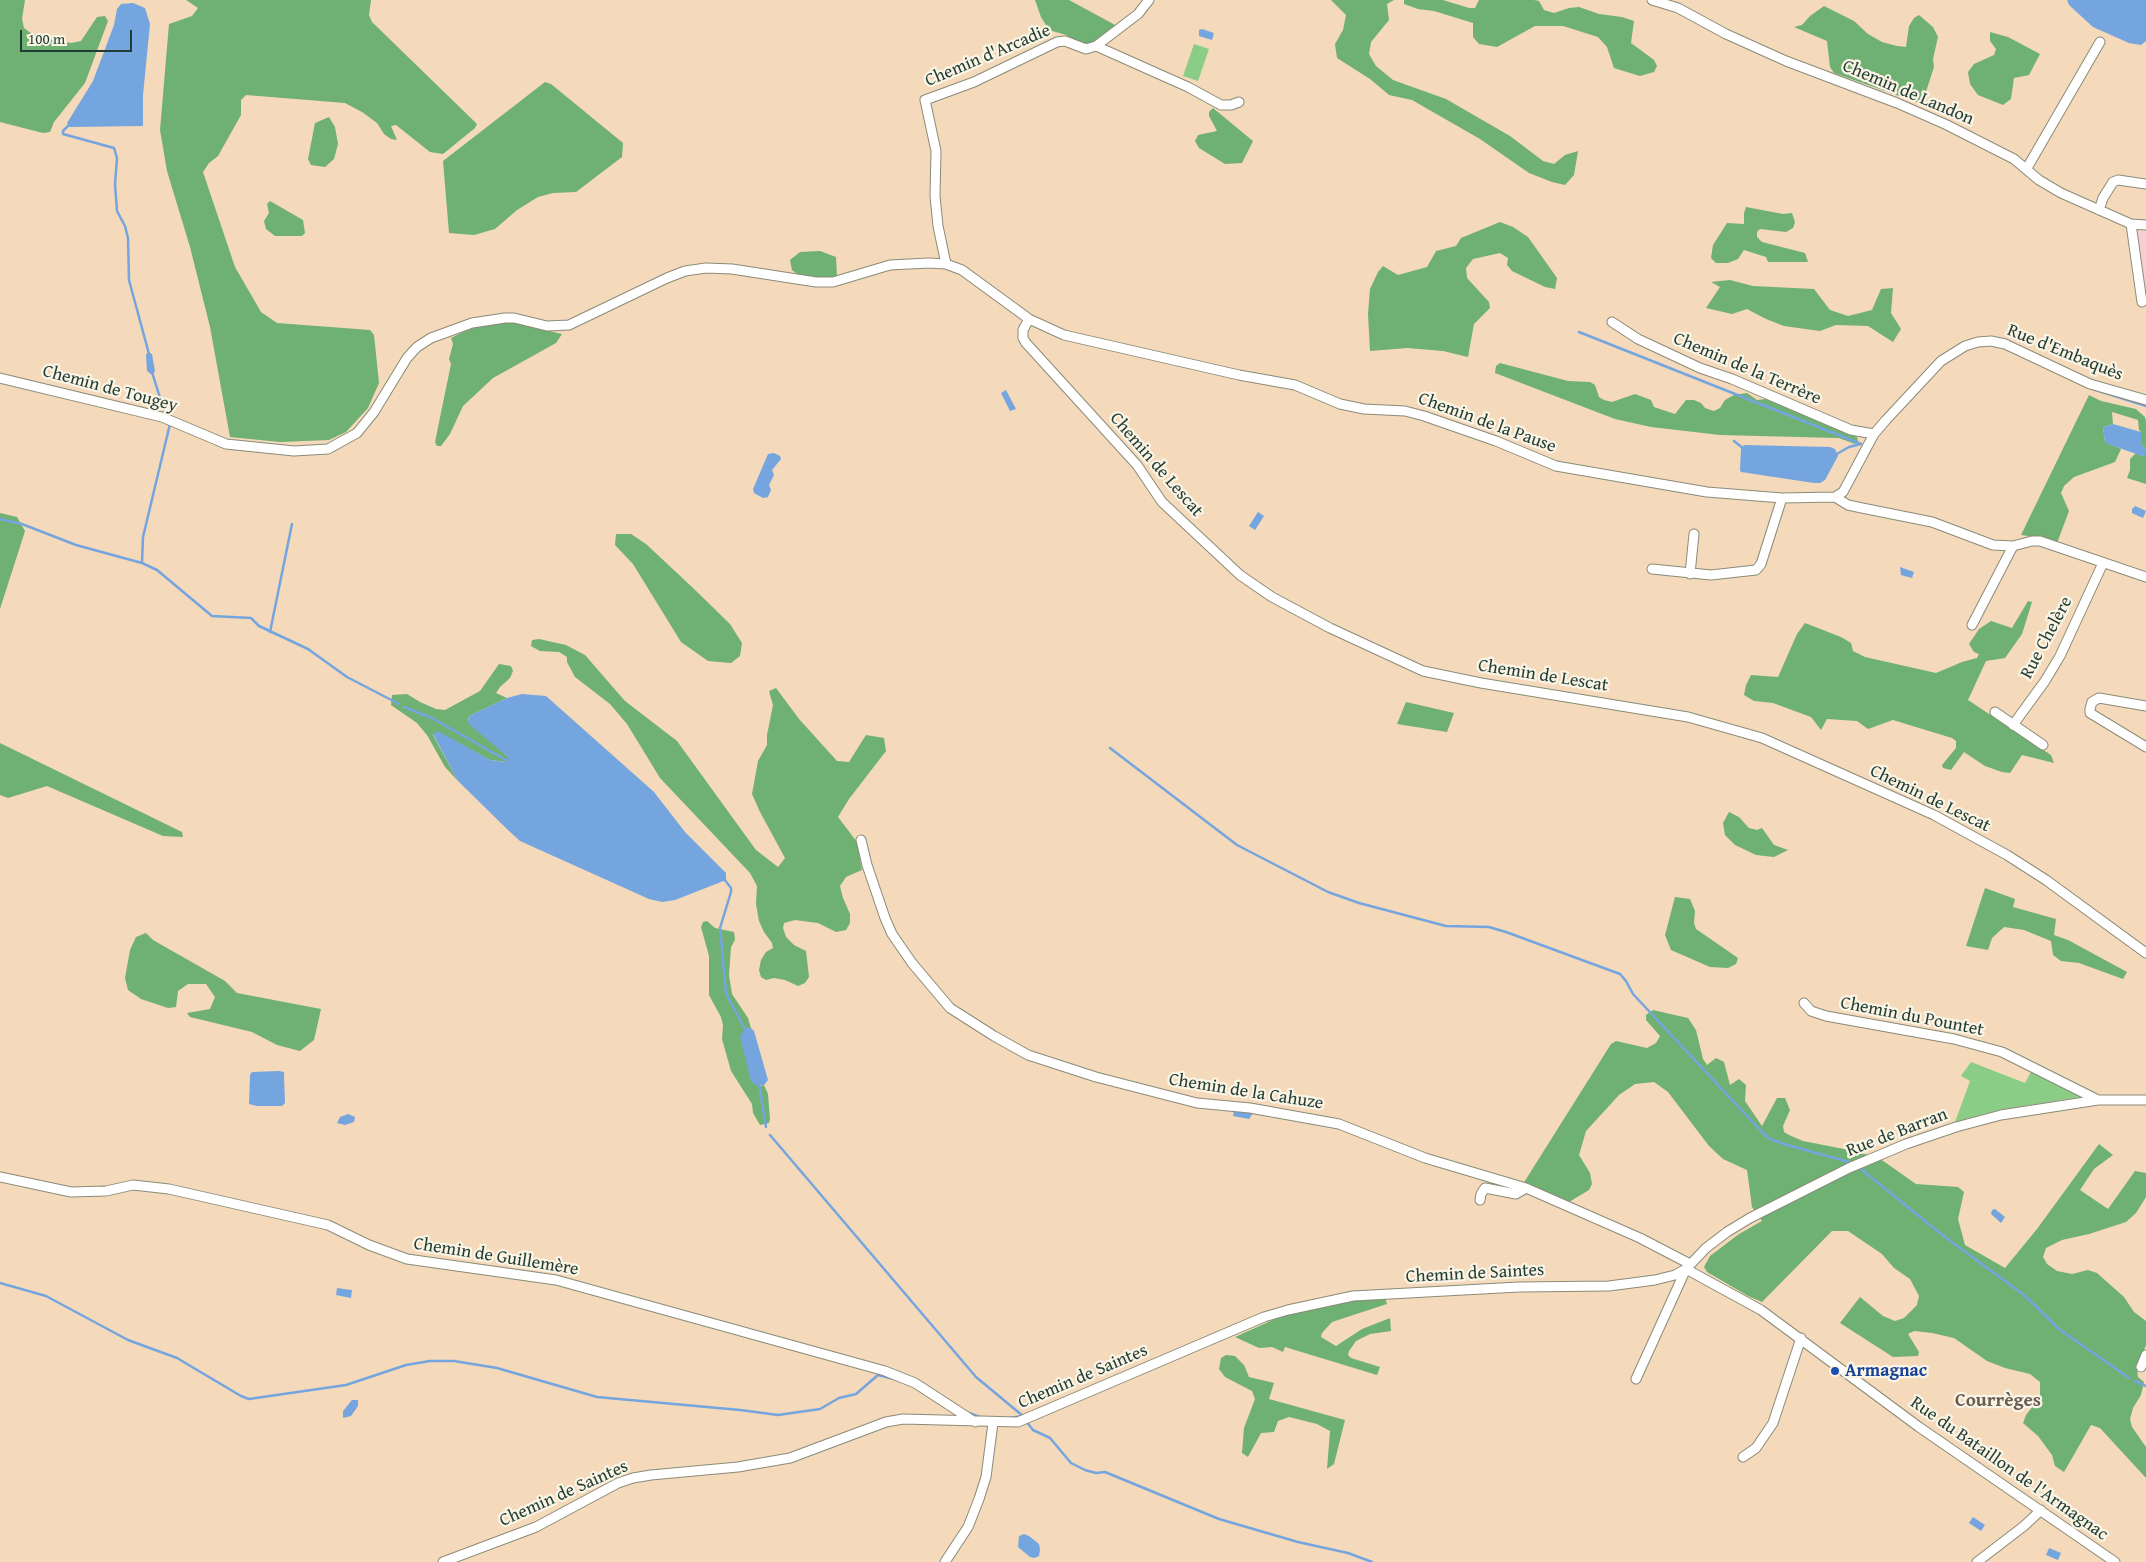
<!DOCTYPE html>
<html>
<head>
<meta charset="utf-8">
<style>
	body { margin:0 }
	#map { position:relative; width:2146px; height:1562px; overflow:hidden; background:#f4d9bb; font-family:"Gentium Book Plus",serif }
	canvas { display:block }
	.scale { position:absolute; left:20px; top:30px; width:112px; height:22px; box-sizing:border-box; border:2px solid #1f3d34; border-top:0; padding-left:6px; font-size:15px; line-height:18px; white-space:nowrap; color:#1f3d34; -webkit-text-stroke:4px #fcf5e5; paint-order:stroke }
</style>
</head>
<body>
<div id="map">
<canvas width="2146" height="1562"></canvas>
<div class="scale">100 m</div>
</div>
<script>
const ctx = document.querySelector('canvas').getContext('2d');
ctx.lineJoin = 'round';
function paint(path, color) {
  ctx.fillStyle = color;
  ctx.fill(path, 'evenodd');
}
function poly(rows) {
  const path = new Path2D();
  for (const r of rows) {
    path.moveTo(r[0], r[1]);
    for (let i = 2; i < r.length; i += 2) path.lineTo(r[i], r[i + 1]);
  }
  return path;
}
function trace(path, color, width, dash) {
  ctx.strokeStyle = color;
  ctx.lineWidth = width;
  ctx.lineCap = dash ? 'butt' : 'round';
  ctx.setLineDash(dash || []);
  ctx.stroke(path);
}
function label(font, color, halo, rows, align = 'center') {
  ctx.font = font + ' "Gentium Book Plus",serif';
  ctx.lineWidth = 4.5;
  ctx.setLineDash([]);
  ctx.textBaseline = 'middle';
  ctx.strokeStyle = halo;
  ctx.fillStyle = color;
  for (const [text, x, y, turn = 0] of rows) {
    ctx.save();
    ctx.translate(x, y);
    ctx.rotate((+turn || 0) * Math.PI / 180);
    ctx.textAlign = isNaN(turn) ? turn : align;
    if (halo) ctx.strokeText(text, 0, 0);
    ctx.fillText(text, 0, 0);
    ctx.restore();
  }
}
paint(poly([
	[2137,230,2146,231,2146,306,2145,305]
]), '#f7cfd2');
paint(poly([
	[1194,44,1209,49,1198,81,1183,76],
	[1971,1062,2025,1083,2032,1070,2078,1093,2081,1097,1999,1110,1955,1122,1970,1081,1961,1076]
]), '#8acd86');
paint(poly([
	[0,0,25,0,22,19,24,28,32,34,71,43,81,41,97,17,105,16,108,21,85,83,54,122,50,132,43,133,0,122],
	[186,0,371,0,369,15,372,22,477,124,475,128,443,154,430,152,396,125,391,126,397,140,391,139,384,134,377,123,362,112,345,103,246,95,241,100,241,115,218,156,209,163,203,172,235,267,261,312,277,323,370,330,374,335,379,383,368,408,346,432,329,440,280,442,230,437,210,327,190,247,167,171,160,130,169,24,192,16,198,8],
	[1035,0,1069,0,1117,26,1088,47,1066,35,1049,30,1041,17],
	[1331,0,1394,0,1387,4,1389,20,1371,42,1369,54,1376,66,1393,80,1446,99,1510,136,1543,161,1554,164,1565,155,1578,151,1574,175,1565,185,1552,182,1529,173,1480,139,1412,100,1389,95,1370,79,1337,58,1335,44,1343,30,1346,15],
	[1404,0,1443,0,1469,8,1475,8,1479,0,1534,0,1539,1,1544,10,1554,13,1569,8,1579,7,1599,14,1622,17,1634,21,1631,43,1654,60,1657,66,1654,72,1640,76,1614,68,1607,47,1598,37,1563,26,1535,26,1497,47,1479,44,1473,37,1473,23,1434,11,1418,9,1404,4],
	[1824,6,1854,21,1868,34,1882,42,1897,46,1906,47,1909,26,1914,18,1919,15,1933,27,1938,37,1933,59,1934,67,1922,104,1834,73,1830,67,1827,41,1794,27,1802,25,1810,16],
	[1990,32,2008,37,2040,54,2029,75,2014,78,2011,99,2003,105,1978,95,1970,84,1968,72,1974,64,1994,55,1996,49,1990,41],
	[545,82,551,84,623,143,622,157,576,192,553,193,538,197,517,210,495,229,474,235,449,233,443,161],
	[1213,108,1253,141,1242,163,1225,164,1199,148,1195,141,1198,135,1217,131,1209,116,1209,112],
	[329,117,335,127,338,144,334,159,325,167,311,165,308,159,315,123],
	[270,201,303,220,305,233,302,236,275,236,266,229,264,221,269,213,267,204],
	[1746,207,1783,214,1792,213,1795,222,1793,228,1786,232,1760,229,1757,232,1757,237,1762,242,1805,253,1808,262,1768,262,1766,257,1744,250,1738,259,1728,263,1716,263,1711,258,1713,245,1727,223,1744,224,1744,213],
	[1500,222,1513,227,1528,237,1557,278,1555,289,1545,287,1512,271,1507,265,1508,258,1500,253,1473,259,1466,268,1467,278,1489,302,1490,308,1474,324,1468,357,1443,351,1407,348,1370,351,1368,314,1370,289,1378,272,1383,266,1398,275,1427,267,1436,251,1456,246,1461,238],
	[820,251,836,257,837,277,814,277,797,274,792,270,790,260,800,252],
	[1730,280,1753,286,1814,289,1830,310,1848,316,1872,310,1881,289,1893,288,1891,313,1901,329,1893,342,1868,326,1836,325,1820,331,1784,326,1766,319,1747,309,1732,314,1706,308,1720,287,1711,282],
	[500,322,516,323,562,334,556,343,493,378,463,406,450,434,441,446,437,446,435,442,451,364,449,359,453,344,451,338,473,327],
	[1500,363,1568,381,1590,382,1595,385,1599,397,1604,400,1612,402,1635,394,1651,400,1654,407,1675,414,1686,400,1694,400,1701,403,1705,408,1714,411,1720,408,1725,400,1734,395,1747,393,1757,400,1766,399,1857,437,1858,441,1855,444,1839,438,1720,435,1651,427,1615,419,1495,373,1496,366],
	[2089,395,2101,401,2136,409,2145,417,2146,421,2146,484,2127,478,2130,470,2130,459,2136,453,2142,456,2146,449,2141,444,2141,432,2139,430,2138,420,2112,412,2113,424,2103,427,2105,442,2121,449,2115,462,2074,477,2064,486,2061,493,2069,511,2057,543,2044,538,2021,535],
	[0,513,17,517,25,531,0,609],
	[616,534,631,534,646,544,692,587,730,624,742,643,740,656,731,663,708,661,681,642,633,564,615,545],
	[2028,601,2032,602,2022,634,2005,658,1986,661,1968,700,2051,755,2054,763,2022,755,2010,773,2002,772,1985,766,1964,752,1951,770,1943,768,1942,765,1956,748,1956,741,1952,738,1893,720,1868,729,1857,721,1827,719,1821,730,1811,717,1773,703,1754,701,1744,695,1746,685,1751,675,1778,677,1797,634,1805,623,1841,637,1851,643,1853,651,1865,657,1936,673,1962,662,1977,658,1979,654,1974,652,1969,644,1979,629,1991,621,2012,628],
	[539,639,566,645,585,655,625,701,677,741,756,850,778,867,785,858,760,812,752,794,758,761,767,745,767,735,773,705,769,691,776,688,799,719,837,761,849,762,866,735,884,738,886,751,849,799,838,817,857,842,862,870,846,877,840,886,843,898,850,914,850,923,846,930,836,932,818,923,795,920,784,923,783,928,786,937,794,945,806,951,809,977,805,983,798,986,785,980,774,978,766,980,761,977,759,970,761,960,766,952,773,948,772,943,764,932,759,921,756,904,757,886,750,873,660,778,627,724,610,704,575,677,567,662,567,657,559,652,540,651,531,646,532,640],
	[499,664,511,666,513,671,510,678,500,687,496,693,507,698,469,716,468,721,507,756,508,762,490,760,438,732,433,735,458,781,445,767,427,735,417,723,391,705,392,695,407,694,420,702,436,709,445,710,480,691],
	[1406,702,1454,713,1447,732,1397,724],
	[0,743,182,832,183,837,163,836,47,786,8,798,0,795],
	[1729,812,1739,817,1749,828,1757,830,1762,828,1774,845,1788,850,1774,857,1756,855,1735,845,1725,835,1723,823],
	[1985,888,2015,899,2013,907,2056,919,2054,935,2068,940,2127,972,2123,979,2079,963,2061,961,2053,955,2051,941,2024,930,2004,927,1992,938,1988,950,1966,946],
	[1675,897,1690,899,1695,911,1694,923,1696,929,1738,958,1736,964,1728,968,1710,967,1671,950,1665,935],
	[707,921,715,928,734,932,735,940,731,947,729,975,732,994,748,1018,751,1028,745,1028,760,1086,764,1085,768,1094,770,1119,769,1123,760,1125,753,1113,752,1104,731,1071,722,1039,723,1025,721,1017,709,995,709,956,701,927,703,922],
	[146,933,153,940,225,981,237,993,321,1009,314,1040,300,1051,277,1045,252,1032,190,1017,187,1013,210,1009,215,997,206,984,188,984,178,991,176,1007,168,1008,141,999,128,990,125,978,130,950,136,937],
	[1653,1010,1688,1018,1696,1030,1703,1059,1707,1065,1716,1058,1724,1062,1730,1085,1739,1079,1746,1085,1745,1101,1762,1126,1777,1098,1785,1098,1790,1110,1783,1126,1784,1132,1789,1135,1803,1141,1854,1151,1879,1158,1916,1184,1958,1187,1964,1192,1958,1219,1965,1245,2005,1268,2037,1229,2099,1144,2113,1155,2094,1169,2080,1190,2108,1209,2135,1171,2146,1173,2146,1197,2136,1213,2126,1222,2089,1234,2062,1240,2046,1248,2043,1257,2047,1264,2057,1271,2072,1274,2088,1270,2097,1273,2124,1297,2134,1312,2146,1321,2146,1345,2137,1368,2138,1377,2144,1382,2141,1395,2133,1408,2130,1419,2132,1427,2146,1447,2146,1478,2100,1428,2091,1425,2064,1472,2055,1466,2052,1455,2038,1436,2023,1423,2026,1415,2040,1397,2040,1382,2030,1374,2005,1368,1987,1361,1954,1338,1932,1333,1914,1331,1908,1334,1919,1352,1918,1356,1893,1357,1840,1323,1860,1297,1883,1316,1895,1321,1904,1318,1917,1305,1919,1296,1910,1279,1894,1268,1882,1254,1848,1231,1832,1231,1762,1302,1748,1296,1707,1272,1704,1267,1710,1256,1739,1234,1762,1221,1752,1207,1747,1170,1723,1159,1709,1146,1668,1092,1654,1082,1635,1084,1619,1095,1586,1131,1579,1155,1590,1173,1592,1184,1589,1190,1569,1202,1523,1184,1611,1044,1616,1041,1647,1048,1656,1043,1660,1036,1646,1020,1646,1015],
	[1385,1298,1387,1304,1332,1322,1322,1333,1321,1337,1336,1346,1362,1329,1390,1318,1391,1331,1370,1334,1356,1341,1349,1351,1348,1355,1351,1358,1380,1367,1377,1375,1285,1347,1283,1352,1272,1347,1259,1348,1235,1337,1284,1315,1354,1301],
	[1226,1355,1235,1356,1244,1365,1249,1377,1274,1383,1269,1399,1345,1420,1334,1464,1327,1469,1330,1431,1317,1424,1289,1417,1278,1421,1274,1432,1261,1433,1248,1457,1242,1453,1244,1428,1255,1399,1252,1391,1225,1377,1219,1369,1221,1358]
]), '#6fb073');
paint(poly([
	[2067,0,2146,0,2146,41,2141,45,2129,43,2093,27,2069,5],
	[133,3,145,8,150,24,143,95,143,126,70,127,67,123,93,81,114,25,117,9,121,4],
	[1202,29,1214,33,1212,40,1199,36,1199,30],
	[148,352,152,354,155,371,152,375,147,371,146,355],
	[1006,390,1016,409,1010,411,1001,393],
	[2113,424,2141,432,2141,444,2146,449,2146,455,2142,456,2108,444,2105,442,2103,427],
	[1744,445,1830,447,1835,449,1838,456,1825,480,1820,483,1814,483,1741,472,1740,470,1741,449],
	[774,453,780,456,781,459,772,470,774,475,769,485,771,490,768,497,763,498,754,493,753,489,768,454],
	[2135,506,2146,511,2143,518,2132,513,2132,509],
	[1258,512,1264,516,1255,530,1249,526],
	[1900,567,1914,572,1912,578,1901,575],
	[522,694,546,696,654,792,685,832,726,873,726,880,675,900,662,902,649,899,520,841,508,830,458,781,433,734,438,731,490,760,507,762,507,756,470,725,468,722,469,716,507,698],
	[745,1028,751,1028,754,1031,768,1080,764,1085,755,1085,751,1081,740,1037],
	[279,1071,284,1072,284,1075,285,1103,282,1106,257,1106,249,1104,250,1075,252,1072],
	[1234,1111,1253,1113,1249,1119,1233,1116],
	[348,1114,355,1117,354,1122,345,1125,337,1123,340,1117],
	[1995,1209,2005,1217,2001,1223,1991,1214,1992,1210],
	[337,1288,352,1290,351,1298,336,1295],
	[352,1400,358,1400,358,1406,351,1416,343,1418,343,1411],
	[1973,1517,1985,1525,1981,1531,1969,1523],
	[1024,1534,1029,1536,1039,1544,1040,1550,1039,1556,1034,1558,1030,1557,1018,1547,1019,1536],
	[2049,1548,2061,1553,2058,1560,2046,1555]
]), '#75a5df');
trace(poly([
	[69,125,63,131,63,134,114,148,117,158,115,184,117,211,125,226,128,238,129,280,149,354],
	[1579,332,1861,444,1849,447,1835,455],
	[152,372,165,414],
	[2093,389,2146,406],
	[1734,441,1744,449],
	[0,519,22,524,76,545,142,563,157,570,212,616,251,618,259,626,308,649,347,677,399,704],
	[142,562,143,537,170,424],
	[270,632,292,524],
	[404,707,432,718,511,763],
	[1110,748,1237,845,1328,892,1359,903,1446,926,1489,927,1506,932,1620,974,1626,981,1633,994,1763,1133,1770,1139,1787,1145,1849,1162],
	[724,879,731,888,731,892,720,928,726,994,745,1029],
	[759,1083,766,1127],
	[770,1135,976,1377,1023,1416],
	[1861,1169,1941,1234,2024,1295,2059,1329,2129,1378],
	[0,1283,46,1296,128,1340,177,1358,241,1396,249,1399,346,1385,406,1365,430,1361,454,1361,497,1368,597,1397,740,1410,778,1415,820,1409,839,1398,856,1394,878,1375,894,1379],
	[2135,1381,2146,1386],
	[969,1413,980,1417],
	[1010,1418,1022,1416],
	[1026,1421,1033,1430,1050,1438,1071,1463,1085,1470,1096,1473,1105,1472,1219,1519,1298,1542,1348,1553,1372,1562]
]), '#75a5df', 2.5);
const minor = poly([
	[1652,0,1678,8,1726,34,1786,61,1897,103,1947,125,2014,159,2039,180,2061,193,2131,224,2146,225],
	[1096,46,1188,87,1221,105,1231,105,1239,102],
	[2027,168,2100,42],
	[2099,210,2103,198,2113,182,2118,180,2146,184],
	[2131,224,2142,302],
	[946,264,938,226,935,196,936,151,925,100,974,82,1057,42,1065,41,1086,49,1096,46,1138,14,1149,0],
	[1029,319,1023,330,1023,338,1026,343,1137,465,1162,502,1240,575,1272,597,1330,628,1423,671,1481,683,1688,717,1762,738,1934,815,2007,855,2046,880,2146,953],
	[1612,322,1638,339,1700,368,1732,379,1851,430,1874,434],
	[0,378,162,417,226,444,294,451,328,449,357,433,374,412,407,358,417,347,431,338,472,323,505,318,514,318,547,326,569,325,667,278,685,271,706,268,732,269,816,282,833,282,890,265,929,263,946,264,962,270,1029,319,1064,335,1239,375,1295,385,1340,404,1364,409,1405,411,1424,416,1496,441,1556,466,1707,492,1782,498,1835,497,1843,492,1874,434,1886,420,1941,361,1965,346,1978,342,1991,341,2005,344,2090,384,2146,400],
	[1835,497,1848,505,1862,508,1932,522,1993,545,2013,546,2032,541,2040,541,2146,577],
	[1652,569,1711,575,1756,570,1761,564,1782,498],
	[1690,574,1694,534],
	[1972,625,2013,546],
	[2146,706,2099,698,2092,702,2090,709,2090,713,2146,747],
	[1995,712,2043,745],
	[2013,725,2045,681,2060,656,2103,563],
	[861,840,867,865,885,918,892,934,912,963,950,1008,994,1036,1028,1055,1096,1077,1197,1103,1250,1108,1339,1124,1425,1158,1526,1188,1640,1238,1690,1264],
	[1804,1003,1811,1011,1826,1016,1954,1039,2002,1052,2098,1100],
	[0,1177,71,1192,106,1191,133,1185,169,1189,328,1225,369,1245,407,1259,556,1280,885,1371,915,1383,975,1422],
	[1480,1200,1481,1194,1485,1188,1516,1194,1526,1188],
	[1686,1269,1761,1310,1919,1427,2115,1562],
	[2141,1367,2146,1355],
	[1636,1379,1686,1269],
	[1743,1457,1756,1448,1773,1423,1801,1338],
	[443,1562,536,1527,618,1483,633,1478,651,1475,738,1467,790,1458,886,1422,903,1419,1018,1422,1264,1317,1288,1310,1353,1296,1519,1287,1609,1286,1655,1280,1675,1275,1686,1269,1706,1248,1727,1232,1750,1218,1849,1168,1906,1144,1956,1127,2001,1115,2098,1100,2146,1100],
	[945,1562,968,1527,979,1499,986,1477,993,1423],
	[1977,1562,2024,1526,2041,1510]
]);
trace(minor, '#8a8b78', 11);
trace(minor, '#fff', 9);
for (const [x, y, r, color] of [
	[1835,1371,5,"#1a4fb4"]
]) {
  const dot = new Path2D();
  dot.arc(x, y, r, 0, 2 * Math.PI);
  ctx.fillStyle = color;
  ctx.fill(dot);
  trace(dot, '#fcf5e5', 2);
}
label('18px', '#1f3d34', '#fcf5e5', [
	["Chemin d'Arcadie",988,56,-23],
	["Chemin de Landon",1908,93,23],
	["Rue d'Embaquès",2065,353,22],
	["Chemin de la Terrère",1747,369,23],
	["Chemin de Tougey",110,389,15],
	["Chemin de la Pause",1487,423,20],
	["Chemin de Lescat",1156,465,49],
	["Rue Chelère",2047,638,-62],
	["Chemin de Lescat",1543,676,9],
	["Chemin de Lescat",1930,799,26],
	["Chemin du Pountet",1912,1017,11],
	["Chemin de la Cahuze",1246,1092,9],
	["Rue de Barran",1897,1133,-21],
	["Chemin de Guillemère",496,1257,9],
	["Chemin de Saintes",1475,1274,-3],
	["Chemin de Saintes",1083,1377,-23],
	["Rue du Bataillon de l'Armagnac",2009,1469,35],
	["Chemin de Saintes",564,1494,-24]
]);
label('bold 18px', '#164399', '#fcf5e5', [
	["Armagnac",1845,1371]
], 'left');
label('bold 19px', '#685d55', '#fcf5e5', [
	["Courrèges",1998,1401]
]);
</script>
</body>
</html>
